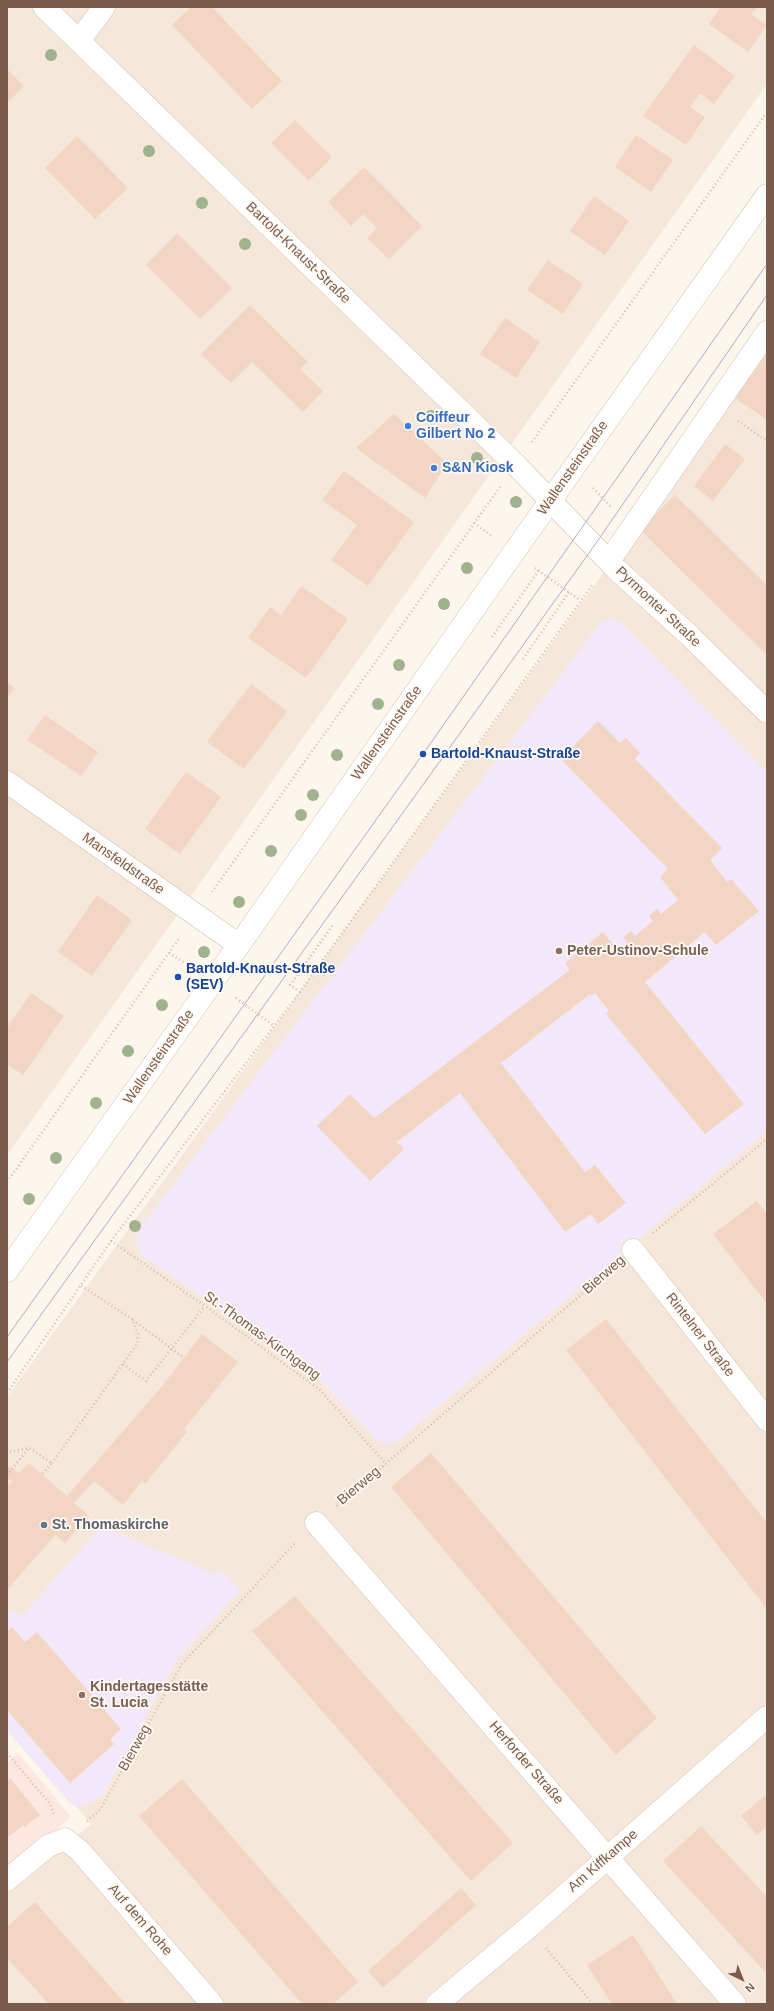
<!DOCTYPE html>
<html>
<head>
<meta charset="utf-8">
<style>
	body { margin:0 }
	#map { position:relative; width:774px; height:2011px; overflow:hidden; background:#fdf6ec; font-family:Helvetica,sans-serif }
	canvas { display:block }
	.frame { position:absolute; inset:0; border:8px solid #7a5c4d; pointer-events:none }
	.north { position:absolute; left:722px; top:1959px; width:40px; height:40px; -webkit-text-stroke:3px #fffaf3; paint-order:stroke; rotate:137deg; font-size:11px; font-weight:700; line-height:16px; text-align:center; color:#7a5c4d }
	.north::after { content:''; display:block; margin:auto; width:14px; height:18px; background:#7a5c4d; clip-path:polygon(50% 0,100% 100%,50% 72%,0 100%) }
</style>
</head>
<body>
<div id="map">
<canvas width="774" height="2011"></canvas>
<div class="frame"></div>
<div class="north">N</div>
</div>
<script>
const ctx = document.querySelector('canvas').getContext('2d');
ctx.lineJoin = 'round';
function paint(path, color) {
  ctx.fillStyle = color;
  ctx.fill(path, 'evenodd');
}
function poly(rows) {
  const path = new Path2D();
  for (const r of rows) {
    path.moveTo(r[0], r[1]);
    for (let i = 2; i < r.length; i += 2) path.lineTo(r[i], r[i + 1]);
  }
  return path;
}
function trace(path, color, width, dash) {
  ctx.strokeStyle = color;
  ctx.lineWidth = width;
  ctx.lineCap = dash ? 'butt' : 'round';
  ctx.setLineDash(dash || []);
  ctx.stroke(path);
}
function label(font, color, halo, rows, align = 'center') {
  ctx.font = font + ' Helvetica,sans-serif';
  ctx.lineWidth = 3.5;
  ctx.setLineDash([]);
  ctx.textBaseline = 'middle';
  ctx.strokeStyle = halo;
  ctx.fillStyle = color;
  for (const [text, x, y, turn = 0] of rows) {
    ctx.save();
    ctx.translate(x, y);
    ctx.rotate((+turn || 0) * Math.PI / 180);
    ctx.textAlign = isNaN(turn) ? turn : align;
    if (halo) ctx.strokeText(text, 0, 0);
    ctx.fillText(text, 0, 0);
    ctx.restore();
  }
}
paint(poly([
	[7,7,767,7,767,84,7,1155],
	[767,346,767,2004,7,2004,7,1893,91,1824,77,1807,69,1802,7,1730,7,1397]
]), '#f5e8da');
paint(poly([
	[18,1753,71,1817,7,1870,7,1763]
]), '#fde8e0');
paint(poly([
	[610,619,620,622,767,772,767,1131,395,1443,386,1444,376,1440,319,1380,140,1254,135,1242,137,1232,602,621],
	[101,1526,215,1574,219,1569,241,1589,177,1660,103,1795,85,1806,77,1807,69,1802,7,1730,7,1615,14,1609,21,1617]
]), '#f3e8fa');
paint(poly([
	[191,7,212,7,282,81,252,109,172,25],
	[721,7,757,7,751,14,767,25,748,52,709,24],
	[694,45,735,76,714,104,700,93,696,99,690,107,705,117,686,145,643,116],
	[7,69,24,86,7,103],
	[295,120,332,157,309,181,271,143],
	[636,135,673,160,651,192,615,167],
	[77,136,128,188,95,219,45,168],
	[364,167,422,226,389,259,367,238,377,228,363,214,351,226,328,202],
	[594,196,629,221,605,255,570,231],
	[177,233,232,288,200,319,146,265],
	[548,260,583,284,563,314,527,290],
	[250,305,308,362,300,369,323,391,303,412,252,362,231,383,201,354],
	[505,318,540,342,516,378,480,354],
	[765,356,767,358,767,420,735,398],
	[394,414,447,463,425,498,356,448],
	[725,444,745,459,713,501,694,486],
	[344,471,414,522,368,586,331,560,357,525,322,500],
	[675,495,767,585,767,655,640,530],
	[301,586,348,619,306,678,248,638,270,607,281,615],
	[7,682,14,688,7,698],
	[251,684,287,711,244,769,207,742],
	[45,715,98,752,81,776,27,740],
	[598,721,620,743,626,738,640,753,635,759,722,848,710,860,727,882,731,879,759,911,716,945,705,932,645,982,744,1104,705,1134,606,1014,609,1011,595,993,591,996,590,994,501,1063,585,1172,595,1165,626,1203,598,1224,591,1214,565,1232,460,1093,397,1142,404,1149,370,1181,317,1126,350,1094,374,1118,570,970,565,963,603,932,618,950,627,942,623,937,631,931,635,936,653,921,649,916,657,909,661,914,678,900,660,877,668,869,561,759],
	[186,772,221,797,180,854,145,829],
	[97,895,132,920,92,976,58,952],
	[31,993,64,1016,23,1075,7,1064,7,1028],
	[757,1201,767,1214,767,1304,713,1234],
	[606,1319,767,1523,767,1609,566,1350],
	[202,1334,238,1362,184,1429,187,1432,145,1484,142,1481,123,1505,94,1481,74,1503,89,1516,65,1543,55,1535,7,1590,7,1487,12,1481,7,1478,7,1465,19,1473,29,1463,67,1496,163,1385],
	[431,1453,657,1718,616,1755,391,1487],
	[295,1596,513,1843,471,1881,252,1631],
	[12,1627,25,1642,37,1632,121,1729,110,1739,114,1744,70,1783,7,1710,7,1631],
	[10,1778,40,1815,24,1827,23,1825,7,1838,7,1781],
	[182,1779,358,1982,333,2004,302,2004,139,1816],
	[767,1794,767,1826,757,1835,741,1816],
	[701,1826,767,1897,767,1974,663,1861],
	[461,1888,476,1905,383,1988,368,1971],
	[35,1902,81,1954,126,2004,48,2004,38,1992,7,1958,7,1927],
	[633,1935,677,2004,612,2004,587,1965]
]), '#f3d5c3');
const street = poly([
	[44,7,516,465,616,569,690,636,767,712],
	[79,41,104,7],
	[609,561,767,332],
	[7,782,239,945],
	[633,1250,767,1420],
	[316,1523,735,2004],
	[7,1880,48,1846,65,1839,80,1851,212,2004],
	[437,2004,529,1927,767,1717]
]);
const secondary = poly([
	[7,1271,239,945,514,552,767,195]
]);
trace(street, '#d1beb0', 23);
trace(secondary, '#d6c0b0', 23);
trace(poly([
	[738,421,767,441],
	[532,442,767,112],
	[593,488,612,508],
	[474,523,493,537],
	[535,568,580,600],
	[492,637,539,570],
	[523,659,569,592],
	[212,892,500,487],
	[169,953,191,967],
	[300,992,290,985,333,925],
	[236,998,274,1026],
	[7,1182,180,937],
	[653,1233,767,1139],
	[111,1241,205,1306,320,1390,386,1464],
	[133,1320,184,1358],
	[123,1364,146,1381,205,1306],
	[7,1393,111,1241,300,992,593,584],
	[7,1450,9,1452,29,1448,52,1463,42,1474],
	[52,1463,137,1344,138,1334,132,1319,80,1285],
	[7,1475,29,1448],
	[337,1506,613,1267],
	[7,1753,50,1804,54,1814],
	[87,1821,100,1810,182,1664,296,1542],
	[546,1948,593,2004]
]), '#d9b8a5', 2.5, [1, 3]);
trace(street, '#fff', 22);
trace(secondary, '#fff', 22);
trace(poly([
	[7,1337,423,754,767,264],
	[7,1362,438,764,594,546,767,295]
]), '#b9a8c9', 1);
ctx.fillStyle = '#a0b28e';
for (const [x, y] of [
	[51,55],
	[149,151],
	[202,203],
	[245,244],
	[431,416],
	[477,458],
	[516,502],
	[467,568],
	[444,604],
	[399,665],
	[378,704],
	[337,755],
	[313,795],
	[301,815],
	[271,851],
	[239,902],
	[204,952],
	[162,1005],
	[128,1051],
	[96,1103],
	[56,1158],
	[29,1199],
	[135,1226]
]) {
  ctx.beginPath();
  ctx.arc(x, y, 6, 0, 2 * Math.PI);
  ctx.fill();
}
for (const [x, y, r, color] of [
	[408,426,4,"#3f7fe0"],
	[434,468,4,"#3f7fe0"],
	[423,754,4,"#1a4fb4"],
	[559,951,4,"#8d6e63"],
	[178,977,4,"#1a4fb4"],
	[44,1525,4,"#6b7280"],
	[82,1695,4,"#8d6e63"]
]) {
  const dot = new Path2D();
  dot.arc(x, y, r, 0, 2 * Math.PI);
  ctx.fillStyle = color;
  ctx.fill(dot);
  trace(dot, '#fffaf3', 1.5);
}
label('14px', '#7a5c4d', '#fffaf3', [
	["Bartold-Knaust-Straße",298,253,44],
	["Wallensteinstraße",573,468,-55],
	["Pyrmonter Straße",658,607,43],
	["Wallensteinstraße",387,733,-55],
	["Mansfeldstraße",123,864,35],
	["Wallensteinstraße",159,1057,-55],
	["Bierweg",604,1275,-41],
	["Rintelner Straße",700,1335,52],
	["St.-Thomas-Kirchgang",262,1336,36],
	["Bierweg",359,1486,-40],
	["Bierweg",135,1748,-61],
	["Herforder Straße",526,1763,49],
	["Am Kiffkampe",603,1861,-41],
	["Auf dem Rohe",140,1920,49]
]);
label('bold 14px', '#366cbe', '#fffaf3', [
	["Coiffeur",416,418],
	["Gilbert No 2",416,434],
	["S&N Kiosk",442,468]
], 'left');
label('bold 14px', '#164399', '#fffaf3', [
	["Bartold-Knaust-Straße",431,754],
	["Bartold-Knaust-Straße",186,969],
	["(SEV)",186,985]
], 'left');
label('bold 14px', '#785e54', '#fffaf3', [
	["Peter-Ustinov-Schule",567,951],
	["Kindertagesstätte",90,1687],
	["St. Lucia",90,1703]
], 'left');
label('bold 14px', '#5b616d', '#fffaf3', [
	["St. Thomaskirche",52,1525]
], 'left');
</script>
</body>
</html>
